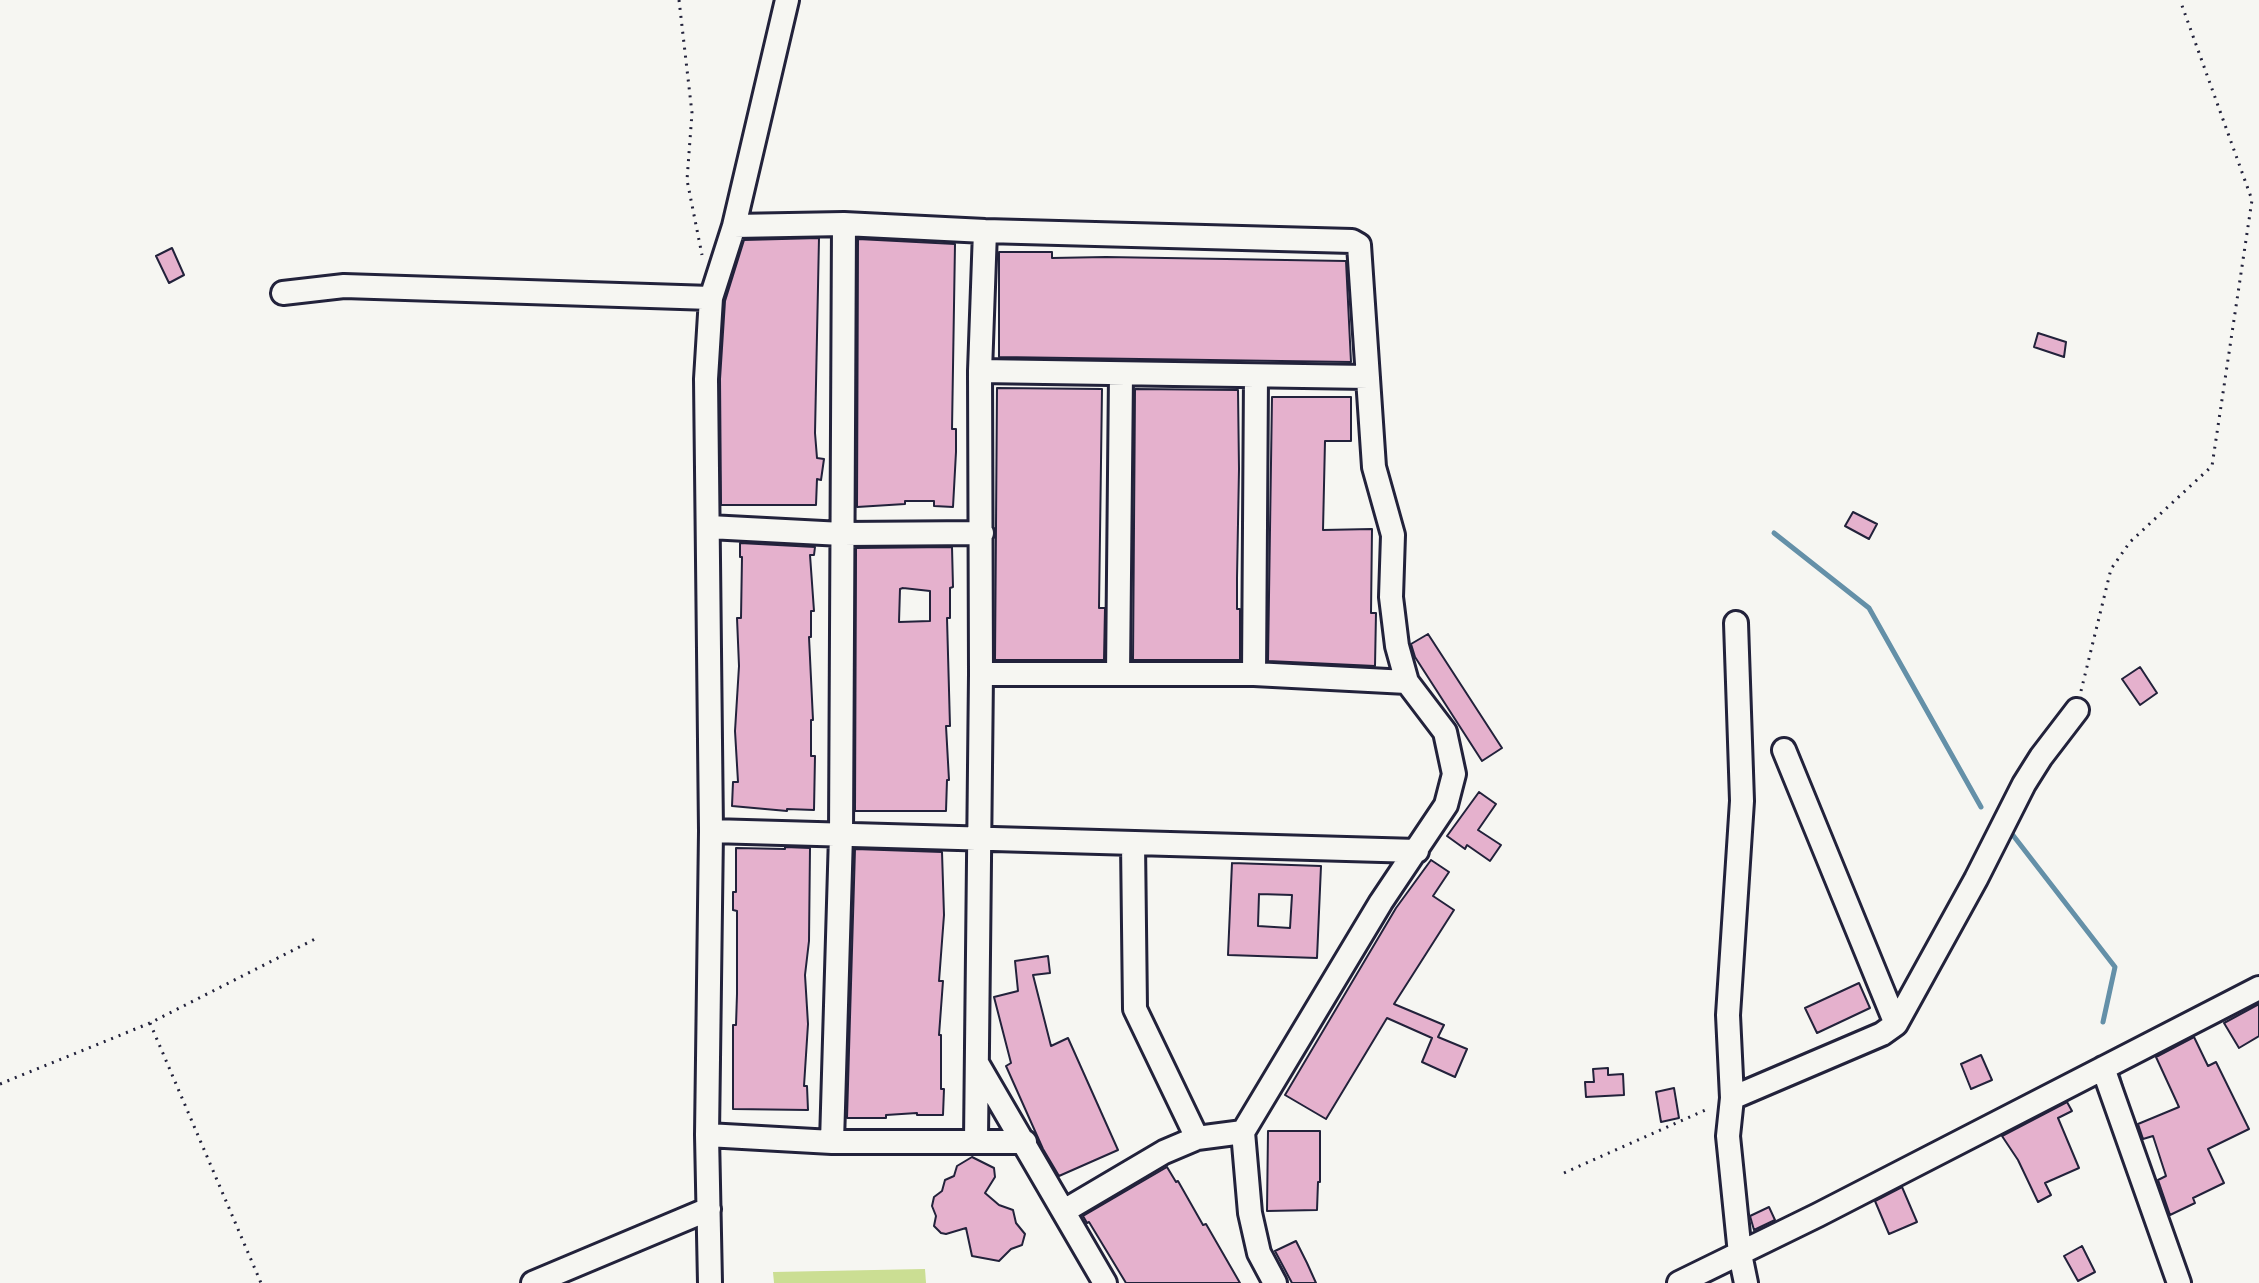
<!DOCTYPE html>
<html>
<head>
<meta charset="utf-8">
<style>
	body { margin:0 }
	canvas { display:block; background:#f6f6f2 }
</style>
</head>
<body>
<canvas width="2259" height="1283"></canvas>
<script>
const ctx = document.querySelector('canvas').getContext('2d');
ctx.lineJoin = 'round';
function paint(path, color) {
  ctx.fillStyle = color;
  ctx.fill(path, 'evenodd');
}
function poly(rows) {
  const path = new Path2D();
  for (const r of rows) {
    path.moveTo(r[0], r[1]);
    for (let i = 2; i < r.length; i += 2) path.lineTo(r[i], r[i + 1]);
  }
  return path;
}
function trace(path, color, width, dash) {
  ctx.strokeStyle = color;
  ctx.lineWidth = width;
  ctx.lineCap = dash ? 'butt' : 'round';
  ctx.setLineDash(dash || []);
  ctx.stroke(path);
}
paint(poly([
	[925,1269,926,1283,774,1283,773,1272]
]), '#cbde93');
trace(poly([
	[1774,533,1869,608,1981,807],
	[2012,834,2115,967,2103,1022],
	[2117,1070,2122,1089]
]), '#6490a8', 5);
const building = poly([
	[819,238,815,433,817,458,824,459,821,480,817,479,816,505,721,505,720,379,725,301,744,240,819,238],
	[858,239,955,244,952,429,956,429,956,452,953,507,934,506,934,501,905,501,905,504,857,507,858,239],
	[172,248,184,275,169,283,156,256,172,248],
	[999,252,1052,252,1052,258,1106,257,1346,261,1351,362,999,357,999,252],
	[2038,333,2066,342,2064,357,2034,347,2038,333],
	[997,388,1102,389,1099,608,1105,608,1104,660,995,660,997,388],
	[1135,389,1238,390,1239,469,1237,578,1237,609,1240,609,1240,660,1133,660,1135,389],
	[1272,397,1351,397,1351,441,1325,441,1323,530,1372,529,1371,613,1376,613,1375,666,1268,661,1272,397],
	[1853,512,1877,524,1869,539,1845,526,1853,512],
	[740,543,815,547,814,555,810,555,814,611,811,611,811,637,809,637,813,720,811,720,811,756,815,756,814,810,787,809,787,811,732,806,733,782,738,782,735,731,739,666,737,618,741,618,742,557,740,557,740,543],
	[952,547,953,587,950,588,950,618,947,618,950,726,946,726,949,780,947,780,946,811,855,811,856,548,952,547],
	[903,588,930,591,930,621,899,622,900,589,903,588],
	[1428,634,1502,748,1482,761,1415,657,1411,644,1428,634],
	[2140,667,2157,693,2140,705,2122,679,2140,667],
	[1479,792,1496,804,1478,830,1501,845,1490,861,1467,845,1465,849,1447,836,1479,792],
	[785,847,810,848,809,941,805,975,808,1024,804,1086,807,1086,808,1110,733,1109,733,1025,736,1025,737,994,737,911,733,910,733,892,736,892,736,848,785,849,785,847],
	[855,849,942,852,944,915,939,981,943,981,939,1035,941,1035,941,1089,944,1089,943,1115,917,1115,917,1113,886,1115,886,1118,847,1118,855,849],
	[1431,860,1449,872,1433,896,1454,910,1394,1004,1444,1025,1438,1037,1467,1049,1455,1077,1422,1062,1432,1038,1387,1018,1326,1119,1285,1095,1396,908,1431,860],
	[1232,863,1321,866,1317,958,1228,955,1232,863],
	[1259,894,1292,895,1290,928,1258,926,1259,894],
	[1048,956,1050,973,1033,975,1051,1046,1068,1038,1118,1150,1059,1176,1043,1149,1006,1066,1011,1063,994,997,1018,991,1015,961,1048,956],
	[1859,983,1870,1008,1817,1033,1805,1008,1859,983],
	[2259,1004,2259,1036,2239,1048,2224,1023,2259,1004],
	[2194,1037,2208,1066,2216,1062,2249,1129,2208,1149,2224,1183,2193,1198,2195,1203,2170,1215,2158,1180,2166,1176,2153,1136,2143,1139,2138,1124,2179,1107,2156,1057,2194,1037],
	[1981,1055,1992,1080,1971,1089,1961,1064,1981,1055],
	[1608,1068,1608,1075,1623,1074,1624,1095,1586,1097,1585,1082,1594,1082,1593,1069,1608,1068],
	[1674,1088,1679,1118,1661,1122,1656,1092,1674,1088],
	[2067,1102,2072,1111,2058,1118,2079,1168,2045,1183,2051,1195,2038,1202,2018,1160,2002,1136,2067,1102],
	[1268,1131,1320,1131,1320,1182,1318,1182,1317,1210,1267,1211,1268,1131],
	[972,1157,994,1168,995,1177,985,1193,999,1205,1013,1210,1016,1223,1025,1234,1022,1245,1011,1249,999,1261,972,1256,966,1228,946,1234,941,1233,934,1226,936,1216,932,1206,934,1197,942,1191,945,1180,954,1176,957,1166,972,1157],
	[1167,1167,1176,1182,1178,1181,1203,1225,1206,1224,1240,1283,1126,1283,1089,1222,1087,1223,1083,1216,1167,1167],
	[1902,1187,1917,1222,1889,1234,1875,1201,1902,1187],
	[1769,1207,1775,1220,1754,1230,1750,1216,1769,1207],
	[1296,1241,1307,1263,1316,1283,1292,1283,1275,1251,1296,1241],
	[2082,1246,2095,1272,2078,1281,2064,1256,2082,1246]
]);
paint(building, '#e5b1cd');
trace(building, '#22223b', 2);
const minor = poly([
	[734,226,844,224,985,231,1352,241,1359,245,1374,467,1393,535,1391,597,1397,646,1407,682,1445,732,1454,774,1446,805,1381,902,1243,1132,1197,1138,1164,1152,1064,1211],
	[283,293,344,286,711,298],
	[980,371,1368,377],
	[709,527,842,534,982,533],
	[1736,623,1742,801,1728,1015,1732,1098,1728,1136,1740,1254,1746,1283],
	[981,674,1254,674,1407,682],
	[1118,674,1121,374],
	[1254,674,1256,376],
	[711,831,1417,851],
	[1133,843,1135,1009,1197,1138],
	[1896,1024,1976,879,2024,784,2041,757,2077,710],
	[977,1063,1105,1283],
	[2103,1068,2179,1283],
	[1732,1098,1882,1034,1896,1024,1784,750],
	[1243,1132,1250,1213,1259,1253,1275,1283],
	[707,1135,832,1142,1025,1142],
	[976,1140,981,674,980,371,985,231],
	[832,1142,841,835,844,224],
	[533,1283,709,1209],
	[710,1283,707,1135,711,831,706,379,711,298,734,226,787,0],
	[1679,1283,1818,1215,2259,988]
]);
trace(minor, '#22223b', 28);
trace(poly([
	[679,0,692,113,687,180,702,255],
	[2081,691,2111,569,2130,542,2212,466,2252,200,2180,0],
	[150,1023,261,1283],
	[0,1084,150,1023,319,937],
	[1564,1173,1710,1108]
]), '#22223b', 3, [2, 6]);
trace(minor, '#f6f6f2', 22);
</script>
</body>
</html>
